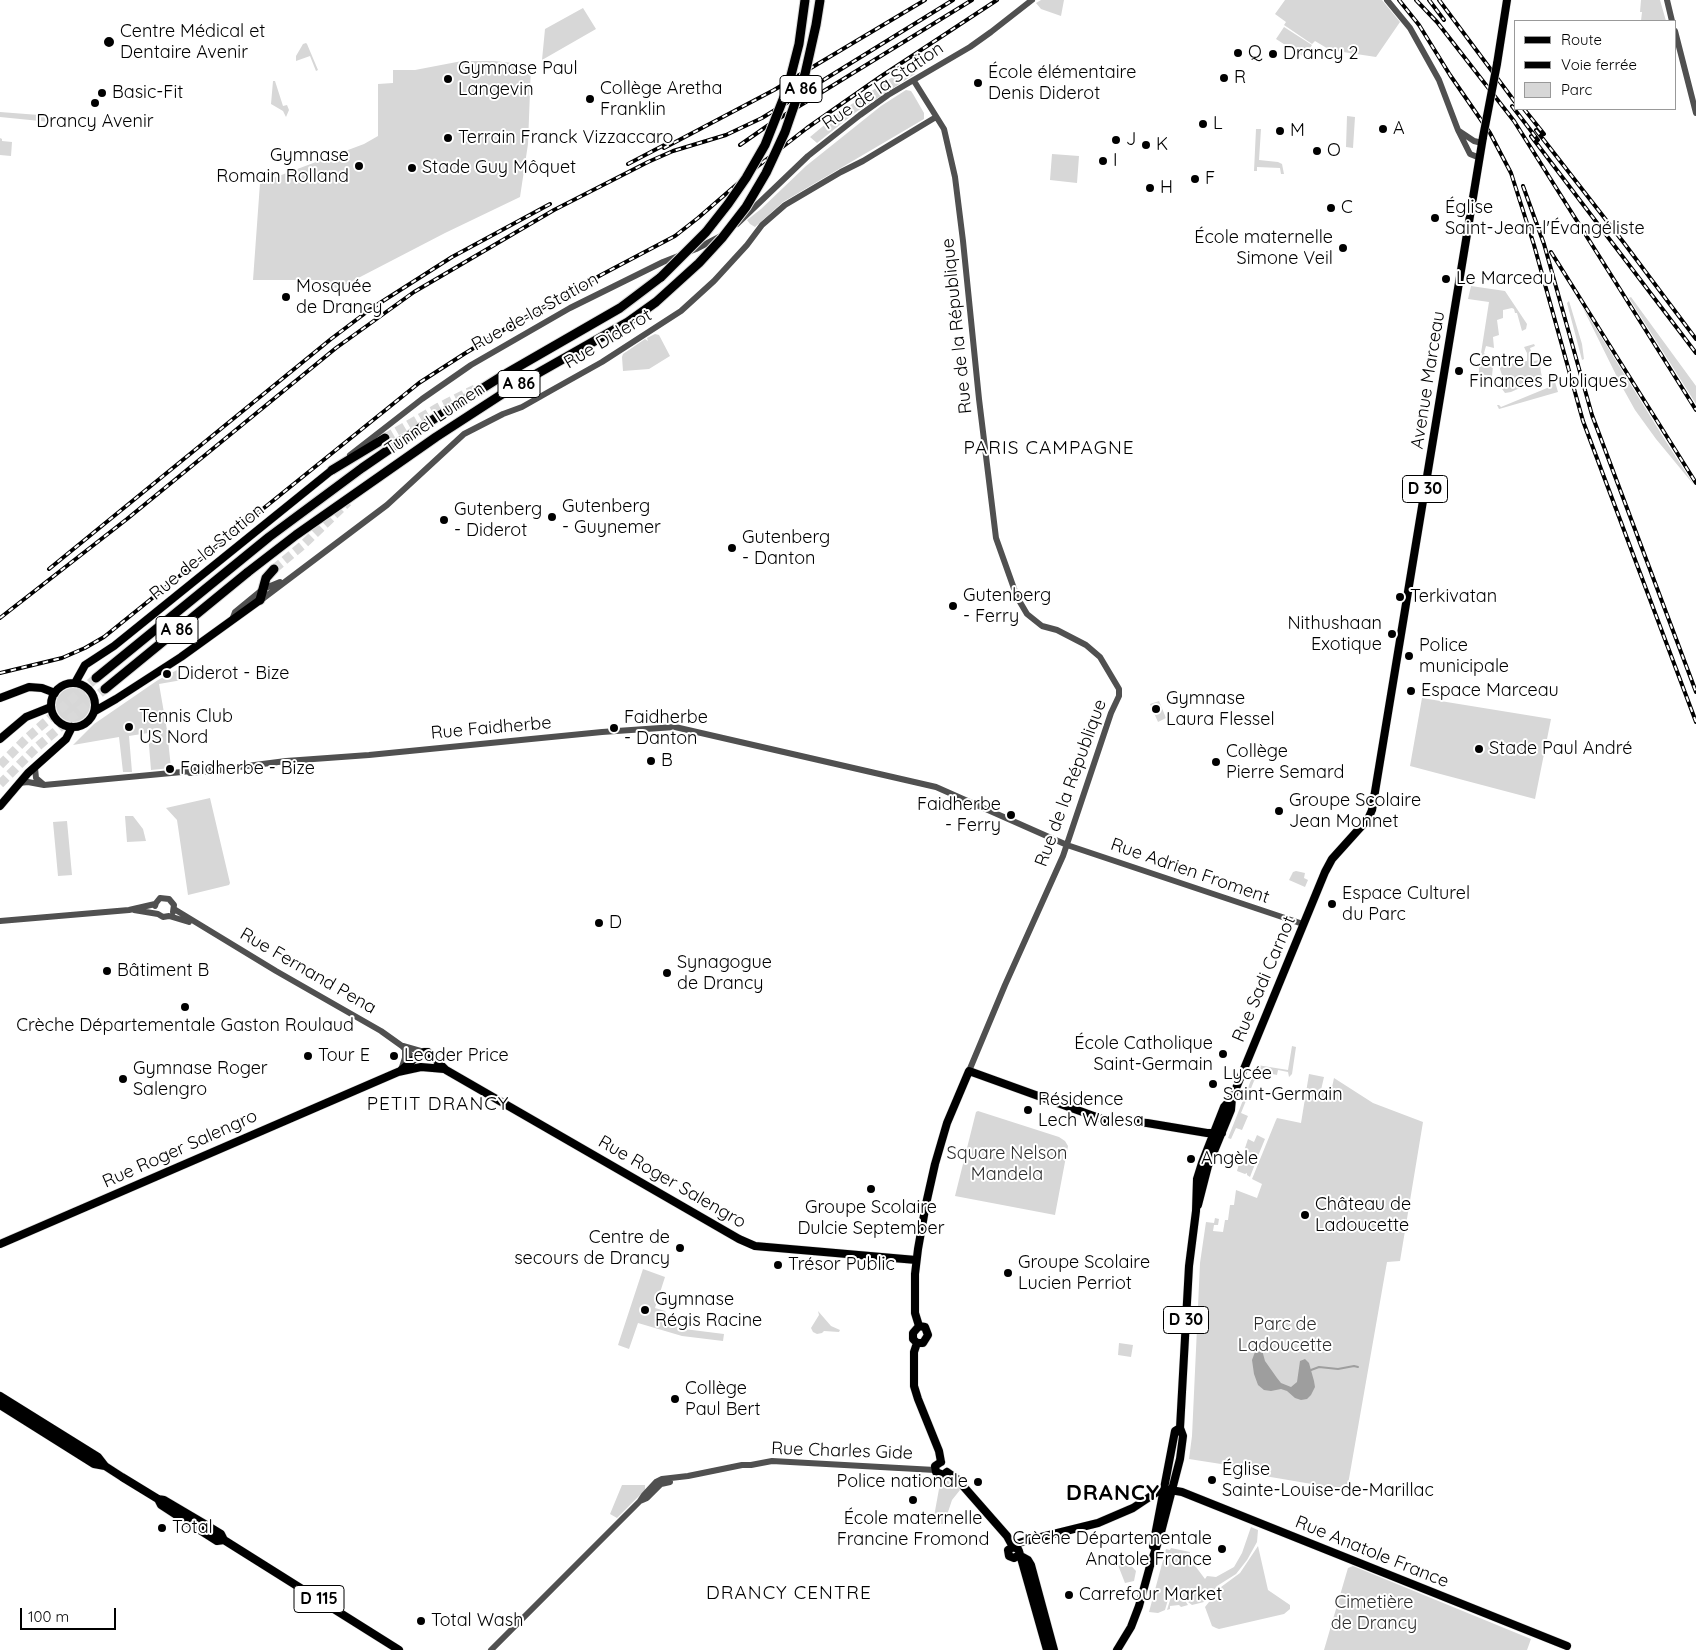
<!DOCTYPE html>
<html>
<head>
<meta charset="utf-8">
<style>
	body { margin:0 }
	#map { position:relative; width:1696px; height:1650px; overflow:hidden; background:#fff; font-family:Quicksand,sans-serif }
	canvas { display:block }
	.legend { position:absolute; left:1514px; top:20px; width:162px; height:90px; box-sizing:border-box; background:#fff; border:1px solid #999; margin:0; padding:6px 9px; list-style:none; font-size:15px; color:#000 }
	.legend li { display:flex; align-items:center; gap:10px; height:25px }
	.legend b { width:25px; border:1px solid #999 }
	.scale { position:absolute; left:20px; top:1608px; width:96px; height:22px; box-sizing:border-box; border:2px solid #000; border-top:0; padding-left:6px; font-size:15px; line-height:18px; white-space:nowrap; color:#000; -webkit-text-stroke:4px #fff; paint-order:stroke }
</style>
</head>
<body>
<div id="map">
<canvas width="1696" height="1650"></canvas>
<ul class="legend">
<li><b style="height:6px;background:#000"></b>Route</li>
<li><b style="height:6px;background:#000"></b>Voie ferrée</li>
<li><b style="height:14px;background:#d7d7d7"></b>Parc</li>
</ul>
<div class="scale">100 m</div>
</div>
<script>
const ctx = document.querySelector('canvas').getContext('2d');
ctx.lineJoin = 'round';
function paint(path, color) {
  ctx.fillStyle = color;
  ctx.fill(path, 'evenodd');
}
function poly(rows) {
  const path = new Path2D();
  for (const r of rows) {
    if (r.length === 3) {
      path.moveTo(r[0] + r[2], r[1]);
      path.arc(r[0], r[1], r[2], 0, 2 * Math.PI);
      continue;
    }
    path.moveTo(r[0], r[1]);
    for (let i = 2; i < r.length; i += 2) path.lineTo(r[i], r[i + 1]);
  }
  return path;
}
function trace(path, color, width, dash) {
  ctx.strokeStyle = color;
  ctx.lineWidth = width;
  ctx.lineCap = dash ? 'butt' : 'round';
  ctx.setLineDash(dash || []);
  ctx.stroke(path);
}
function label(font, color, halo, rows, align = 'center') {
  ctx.font = font + ' Quicksand,sans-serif';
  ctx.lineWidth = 4;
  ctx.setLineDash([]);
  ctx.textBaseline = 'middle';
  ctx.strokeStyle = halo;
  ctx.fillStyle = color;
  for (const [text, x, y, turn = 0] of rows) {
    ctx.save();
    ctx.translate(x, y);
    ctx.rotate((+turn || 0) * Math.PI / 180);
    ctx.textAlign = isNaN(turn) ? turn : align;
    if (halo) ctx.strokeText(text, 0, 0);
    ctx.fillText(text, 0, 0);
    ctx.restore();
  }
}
paint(poly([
	[1041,0,1064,0,1061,16,1041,9,1036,3],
	[1285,0,1382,0,1400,22,1376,57,1330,50,1315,41,1312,44,1284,25,1286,22,1275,14],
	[1641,0,1660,0,1666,21,1641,21,1642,12,1640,12],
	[583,8,596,29,542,60,545,29],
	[1284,27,1312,45,1304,57,1276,39],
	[306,43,307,44,318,70,316,71,310,56,296,61,296,56,303,44],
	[462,61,494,61,531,65,528,144,520,197,445,233,337,289,323,280,253,280,260,183,364,144,378,136,378,84,393,83,393,70,415,70],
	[909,66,915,74,856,112,817,143,810,137,840,112],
	[273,81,275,81,283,106,287,105,289,110,286,117,283,111,271,104],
	[906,90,911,91,913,94,924,113,924,119,783,202,755,227,750,224,747,220,761,209,806,166,881,106],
	[0,112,39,115,45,117,50,122,0,117],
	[1347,116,1355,117,1353,148,1346,147],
	[1256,129,1261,129,1259,160,1278,162,1282,164,1284,174,1281,174,1280,168,1257,167,1257,171,1254,171],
	[0,138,2,139,2,141,12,142,11,156,0,155],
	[1052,154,1079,156,1077,183,1050,180],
	[1471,286,1505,291,1527,324,1526,329,1522,331,1517,313,1515,313,1514,309,1512,308,1503,310,1503,318,1497,320,1499,335,1493,337,1494,348,1486,346,1484,353,1489,358,1487,359,1488,367,1493,366,1492,376,1479,374,1479,366,1489,302,1468,299],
	[1631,297,1696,386,1696,404,1629,298],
	[1569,301,1582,344,1584,359,1582,360,1567,303],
	[1582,306,1665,440,1694,485,1656,439,1635,410,1620,383],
	[655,334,659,335,670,356,649,369,623,371,622,357,623,354,645,339,648,341,647,338],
	[1534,344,1535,346,1530,348,1534,361,1539,360,1542,378,1511,392,1505,393,1502,389,1502,375,1499,366,1527,361,1527,353,1524,347],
	[1553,375,1558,392,1499,409,1497,405,1499,405,1501,407,1552,386,1550,377],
	[177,670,180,671,182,680,159,684,167,730,171,768,151,770,148,733,129,736,132,772,123,772,119,737,73,745,94,724,158,680],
	[73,705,17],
	[1422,698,1551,719,1535,799,1410,766],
	[1159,701,1166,718,1158,722,1150,704],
	[210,798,230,883,229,885,188,895,177,820,166,808],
	[125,816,133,816,143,829,146,841,127,842],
	[67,821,72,875,58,876,53,822],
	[1296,871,1305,873,1304,878,1308,880,1305,887,1289,880,1293,872],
	[1292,1046,1296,1047,1292,1074,1289,1077,1288,1072,1278,1070,1277,1075,1268,1073,1266,1078,1259,1078,1254,1081,1241,1113,1248,1116,1242,1130,1236,1128,1231,1139,1228,1138,1257,1065,1288,1070],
	[1309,1074,1324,1077,1321,1090,1331,1092,1334,1078,1373,1103,1423,1122,1400,1261,1387,1262,1347,1490,1253,1474,1253,1469,1189,1459,1192,1436,1200,1263,1206,1222,1214,1223,1215,1218,1219,1219,1218,1225,1214,1225,1213,1231,1223,1232,1225,1220,1228,1220,1230,1205,1234,1205,1236,1190,1257,1198,1262,1184,1252,1179,1276,1120,1277,1118,1301,1123],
	[978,1111,1059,1137,1065,1141,1068,1146,1055,1215,955,1196,976,1112],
	[1257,1135,1265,1139,1258,1156,1246,1151,1245,1148,1248,1139,1254,1142],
	[1242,1153,1257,1159,1250,1177,1247,1175,1247,1173,1245,1174,1237,1171],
	[643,1269,665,1277,655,1308,665,1311,673,1325,684,1329,724,1334,723,1341,682,1336,638,1323,629,1349,618,1345],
	[818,1311,831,1326,840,1330,839,1332,824,1331,822,1333,817,1334,813,1332,811,1328,819,1315],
	[1119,1343,1133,1345,1131,1357,1118,1355],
	[941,1478,955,1484,960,1490,952,1500,944,1524,941,1524,933,1522],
	[622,1485,645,1485,645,1490,617,1518,610,1514],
	[1251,1527,1258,1530,1257,1542,1247,1560,1236,1574,1217,1586,1204,1602,1192,1605,1184,1599,1188,1605,1181,1607,1179,1605,1170,1606,1170,1609,1167,1610,1171,1597,1169,1596,1165,1610,1158,1613,1149,1612,1166,1549,1170,1550,1171,1548,1190,1552,1188,1564,1193,1563,1205,1579,1207,1576,1216,1577,1234,1567,1242,1553],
	[1258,1546,1268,1590,1290,1605,1290,1609,1284,1614,1219,1629,1216,1628,1212,1626,1205,1607,1221,1587,1240,1573],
	[1123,1557,1136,1571,1134,1581,1125,1583,1116,1560],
	[1353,1566,1531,1639,1527,1650,1324,1650,1348,1568]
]), '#d7d7d7');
paint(poly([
	[1262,1350,1265,1361,1277,1378,1281,1383,1291,1387,1297,1382,1300,1361,1305,1359,1309,1363,1314,1381,1315,1387,1311,1395,1307,1399,1301,1400,1295,1398,1287,1391,1281,1389,1271,1391,1264,1390,1258,1385,1254,1374,1252,1360,1255,1352]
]), '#9e9e9e');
trace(poly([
	[1311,1370,1319,1367,1338,1369,1354,1366,1358,1367]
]), '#9e9e9e', 2);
trace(poly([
	[385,438,439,407,475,389],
	[274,569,303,545,348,502],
	[0,765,26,739,96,678],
	[0,784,36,748,105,689]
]), '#d9d9d9', 9, [9, 4.5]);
const major = poly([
	[1497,64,1507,0],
	[75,683,85,665,114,646,332,470],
	[73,705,22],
	[0,698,29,687,42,688,55,693],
	[95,711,116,699,181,657,260,600],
	[0,739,26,717,51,707],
	[0,806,28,773,66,739,72,727],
	[400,1071,419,1055,424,1052,428,1052,446,1070,739,1239,755,1246,916,1260],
	[1198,1205,1208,1166,1231,1110,1232,1098],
	[0,1244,398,1072,421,1067,444,1069],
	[919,1326,915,1313,915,1274,918,1249,926,1204,935,1164,947,1123,969,1071,1102,1119,1147,1123,1207,1133,1222,1133],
	[917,1343,914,1352,914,1386,918,1399,939,1451,941,1462],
	[917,1343,923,1343,928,1335,925,1327,919,1326],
	[917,1343,913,1339,913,1333,919,1326],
	[0,1396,98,1457,105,1466,122,1477,158,1499,164,1500,203,1523,221,1534,224,1540,399,1650],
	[0,1405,94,1464,105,1466],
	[941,1462,935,1466,936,1472,943,1475,947,1472],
	[947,1472,957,1479,1007,1536,1013,1547],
	[158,1499,161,1505,190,1524,217,1541,224,1540],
	[1153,1546,1175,1431,1180,1428],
	[1013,1547,1018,1549,1019,1551,1047,1650],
	[1013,1547,1008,1550,1009,1556,1014,1558,1019,1555],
	[1016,1547,1019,1543,1025,1541,1098,1523,1133,1508,1157,1492,1165,1489,1182,1492,1567,1646],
	[1019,1555,1028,1560,1031,1565,1054,1650],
	[1117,1650,1131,1627,1139,1606,1150,1566,1160,1536,1180,1459,1183,1436,1180,1428,1189,1266,1196,1211,1197,1179,1202,1163,1224,1107,1232,1098,1325,872,1332,859,1368,819,1372,810,1483,137]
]);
const highway = poly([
	[332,470,385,438],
	[260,600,266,578,274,569],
	[96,678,269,537,362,468,426,424,502,376,620,308,661,277],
	[105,689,248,572]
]);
trace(major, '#dbdbdb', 9);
trace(highway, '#dbdbdb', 11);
trace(poly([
	[1387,0,1410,28,1439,80,1458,130,1470,154,1480,158],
	[1667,0,1672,21],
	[1675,31,1696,113],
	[914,81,944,129,955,177,963,241,979,399,996,538,1017,597,1027,614,1042,626,1057,630,1086,645,1100,657,1119,689,1119,696,1111,713,1063,856,1005,985,969,1071],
	[1459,131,1474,141,1482,143],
	[737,224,808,156,860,115,888,95,970,47,991,32,1032,0],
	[350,455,422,399,471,365,570,308,663,262,696,249,721,236],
	[261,600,387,505,464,434,503,414,522,407,552,390,602,362,681,311,714,281,747,245,762,225,785,205,841,172,863,161,936,117],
	[232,620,235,612,263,589,280,582],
	[35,768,36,778,43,784],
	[190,773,222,770],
	[19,783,28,782,44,785,182,772,208,768,231,768,286,761,369,755,602,732,675,727,936,787,1067,845,1303,924],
	[155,906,156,903,160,898,169,899,174,905,173,912],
	[174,909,276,971,381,1031,402,1046,415,1060],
	[134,910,158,914,163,917,169,916,189,922],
	[0,921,129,910,155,904],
	[403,1046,424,1052],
	[401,1070,405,1058,405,1049],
	[640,1501,644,1495,656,1482,662,1479,688,1476,742,1465,751,1465,772,1461,935,1470],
	[491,1650,640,1501,647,1498,661,1484,670,1482]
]), '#505050', 6);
trace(major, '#000', 8);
trace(highway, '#000', 9);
const rail = poly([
	[1399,0,1419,25,1450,75,1490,133,1511,173,1534,245,1583,421,1696,722],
	[1416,0,1437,22,1514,121,1696,410],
	[1429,0,1444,20],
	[1439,0,1515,102],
	[1512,106,1538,140],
	[1524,109,1544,134],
	[1536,130,1624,243,1696,339],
	[1531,136,1696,353],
	[740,145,770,124,972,0],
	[664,148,774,90,925,0],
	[628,164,670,142],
	[1523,186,1544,244,1592,415,1696,692],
	[1551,252,1696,483],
	[49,569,331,339,372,308,452,257,550,204],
	[0,618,127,519,336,348,414,292,554,210,648,162,673,151,726,135,762,118,953,0],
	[0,673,62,658,85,648,104,637,419,383,464,354,505,329,601,275,675,236,698,218,758,166,807,128,880,77,997,0]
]);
trace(rail, '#000', 4);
trace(rail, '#fff', 2, [5.5]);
const majorBridge = poly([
	[1483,137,1497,64]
]);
const highwayBridge = poly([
	[661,277,706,232,728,204,746,178,765,145,788,87,799,44,805,0],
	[248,572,296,535,436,437,510,389,628,322,656,302,699,263,722,238,746,207,766,173,785,132,805,74,816,25,820,0]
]);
trace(majorBridge, '#dbdbdb', 9, []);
trace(highwayBridge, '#dbdbdb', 11, []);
trace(majorBridge, '#000', 8);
trace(highwayBridge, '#000', 9);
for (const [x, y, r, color] of [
	[109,42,6,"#000"],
	[1238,53,5,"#000"],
	[1273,54,5,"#000"],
	[1224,78,5,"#000"],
	[448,79,5,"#000"],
	[978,83,5,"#000"],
	[102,93,5,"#000"],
	[590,99,5,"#000"],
	[95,103,5,"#000"],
	[1203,124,5,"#000"],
	[1383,129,5,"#000"],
	[1280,131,5,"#000"],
	[448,138,5,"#000"],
	[1116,140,5,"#000"],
	[1146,145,5,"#000"],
	[1317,151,5,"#000"],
	[1103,161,5,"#000"],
	[359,166,5,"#000"],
	[412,168,5,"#000"],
	[1195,179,5,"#000"],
	[1150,188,5,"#000"],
	[1331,208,5,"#000"],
	[1435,218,5,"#000"],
	[1343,248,5,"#000"],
	[1446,279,5,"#000"],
	[286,297,5,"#000"],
	[1459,371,5,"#000"],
	[552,517,5,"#000"],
	[444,520,5,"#000"],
	[732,548,5,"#000"],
	[1400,597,5,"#000"],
	[953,606,5,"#000"],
	[1392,634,5,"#000"],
	[1409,656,5,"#000"],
	[167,674,5,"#000"],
	[1411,691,5,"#000"],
	[1156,709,5,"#000"],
	[129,727,5,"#000"],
	[614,728,5,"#000"],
	[1479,749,5,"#000"],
	[651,761,5,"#000"],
	[1216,762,5,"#000"],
	[170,769,5,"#000"],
	[1279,811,5,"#000"],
	[1011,815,5,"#000"],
	[1332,904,5,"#000"],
	[599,923,5,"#000"],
	[107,971,5,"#000"],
	[667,973,5,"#000"],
	[185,1007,5,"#000"],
	[1223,1054,5,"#000"],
	[308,1056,5,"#000"],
	[394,1056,5,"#000"],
	[123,1079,5,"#000"],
	[1213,1084,5,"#000"],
	[1028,1110,5,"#000"],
	[1191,1159,5,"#000"],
	[871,1189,5,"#000"],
	[1305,1215,5,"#000"],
	[680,1248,5,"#000"],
	[778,1265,5,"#000"],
	[1008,1273,5,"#000"],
	[645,1310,5,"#000"],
	[675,1399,5,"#000"],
	[1212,1480,5,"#000"],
	[978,1482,5,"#000"],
	[913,1500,5,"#000"],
	[162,1528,5,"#000"],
	[1222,1549,5,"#000"],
	[1069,1595,5,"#000"],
	[421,1621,5,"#000"]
]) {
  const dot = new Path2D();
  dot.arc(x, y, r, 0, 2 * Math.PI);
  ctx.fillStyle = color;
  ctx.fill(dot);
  trace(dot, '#fff', 2);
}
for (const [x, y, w] of [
	[801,89,42],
	[519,384,42],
	[1425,489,45],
	[177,630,42],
	[1186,1320,45],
	[319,1599,50]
]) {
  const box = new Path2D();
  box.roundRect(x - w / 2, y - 13.5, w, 27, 4);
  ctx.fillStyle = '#fff';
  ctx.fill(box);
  trace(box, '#000', 1);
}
label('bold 16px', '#000', null, [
	["A 86",801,89],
	["A 86",519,384],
	["D 30",1425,489],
	["A 86",177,630],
	["D 30",1186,1320],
	["D 115",319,1599]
]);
label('18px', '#000', '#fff', [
	["Centre Médical et",120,32],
	["Dentaire Avenir",120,53],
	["Q",1248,53],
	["Drancy 2",1283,54],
	["Gymnase Paul",458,69],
	["Langevin",458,90],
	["École élémentaire",988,73],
	["Denis Diderot",988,94],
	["R",1234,78],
	["Collège Aretha",600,89],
	["Franklin",600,110],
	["Basic-Fit",112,93],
	["Drancy Avenir",95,122,"center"],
	["L",1213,124],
	["A",1393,129],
	["M",1290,131],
	["Terrain Franck Vizzaccaro",458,138],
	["J",1126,140],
	["K",1156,145],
	["O",1327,151],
	["Gymnase",349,156,"right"],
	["Romain Rolland",349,177,"right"],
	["I",1113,161],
	["Stade Guy Môquet",422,168],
	["F",1205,179],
	["H",1160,188],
	["C",1341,208],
	["Église",1445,208],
	["Saint-Jean-l'Évangéliste",1445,229],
	["École maternelle",1333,238,"right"],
	["Simone Veil",1333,259,"right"],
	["Le Marceau",1456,279],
	["Mosquée",296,287],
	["de Drancy",296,308],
	["Centre De",1469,361],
	["Finances Publiques",1469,382],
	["Gutenberg",562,507],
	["- Guynemer",562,528],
	["Gutenberg",454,510],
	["- Diderot",454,531],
	["Gutenberg",742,538],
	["- Danton",742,559],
	["Gutenberg",963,596],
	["- Ferry",963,617],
	["Terkivatan",1410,597],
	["Nithushaan",1382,624,"right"],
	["Exotique",1382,645,"right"],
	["Police",1419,646],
	["municipale",1419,667],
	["Diderot - Bize",177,674],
	["Espace Marceau",1421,691],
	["Gymnase",1166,699],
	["Laura Flessel",1166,720],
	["Tennis Club",139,717],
	["US Nord",139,738],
	["Faidherbe",624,718],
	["- Danton",624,739],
	["Stade Paul André",1489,749],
	["Collège",1226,752],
	["Pierre Semard",1226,773],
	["B",661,761],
	["Faidherbe - Bize",180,769],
	["Groupe Scolaire",1289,801],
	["Jean Monnet",1289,822],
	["Faidherbe",1001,805,"right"],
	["- Ferry",1001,826,"right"],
	["Espace Culturel",1342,894],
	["du Parc",1342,915],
	["D",609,923],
	["Synagogue",677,963],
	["de Drancy",677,984],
	["Bâtiment B",117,971],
	["Crèche Départementale Gaston Roulaud",185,1026,"center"],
	["École Catholique",1213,1044,"right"],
	["Saint-Germain",1213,1065,"right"],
	["Tour E",318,1056],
	["Leader Price",404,1056],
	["Gymnase Roger",133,1069],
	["Salengro",133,1090],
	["Lycée",1223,1074],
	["Saint-Germain",1223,1095],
	["Résidence",1038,1100],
	["Lech Walesa",1038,1121],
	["Angèle",1201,1159],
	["Château de",1315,1205],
	["Ladoucette",1315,1226],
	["Groupe Scolaire",871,1208,"center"],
	["Dulcie September",871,1229,"center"],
	["Centre de",670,1238,"right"],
	["secours de Drancy",670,1259,"right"],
	["Groupe Scolaire",1018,1263],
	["Lucien Perriot",1018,1284],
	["Trésor Public",788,1265],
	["Gymnase",655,1300],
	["Régis Racine",655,1321],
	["Collège",685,1389],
	["Paul Bert",685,1410],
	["Église",1222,1470],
	["Sainte-Louise-de-Marillac",1222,1491],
	["Police nationale",968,1482,"right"],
	["École maternelle",913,1519,"center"],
	["Francine Fromond",913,1540,"center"],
	["Total",172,1528],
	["Crèche Départementale",1212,1539,"right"],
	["Anatole France",1212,1560,"right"],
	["Carrefour Market",1079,1595],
	["Total Wash",431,1621]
], 'left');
label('18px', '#000', '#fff', [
	["Rue de la Station",883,86,-34],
	["Rue de la Station",535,312,-29],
	["Rue de la République",957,326,-96],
	["Rue Diderot",608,339,-31],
	["Avenue Marceau",1428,380,-81],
	["Tunnel Lumen",435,419,-34],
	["Rue de la Station",207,552,-39],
	["Rue Faidherbe",491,728,-5],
	["Rue de la République",1071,783,-70],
	["Rue Adrien Froment",1190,871,19],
	["Rue Fernand Pena",308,971,30],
	["Rue Sadi Carnot",1264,979,-67],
	["Rue Roger Salengro",180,1149,-24],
	["Rue Roger Salengro",672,1182,30],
	["Rue Charles Gide",842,1451,2],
	["Rue Anatole France",1372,1552,22]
]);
label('18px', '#2e2e2e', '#fff', [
	["Square Nelson",1007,1154],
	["Mandela",1007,1175],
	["Parc de",1285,1325],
	["Ladoucette",1285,1346],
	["Cimetière",1374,1603],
	["de Drancy",1374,1624]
]);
ctx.letterSpacing = '1px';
label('19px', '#000', '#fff', [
	["PARIS CAMPAGNE",1049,448],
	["PETIT DRANCY",438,1104],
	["DRANCY CENTRE",789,1593]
]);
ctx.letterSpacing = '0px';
ctx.letterSpacing = '1px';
label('bold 22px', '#000', '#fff', [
	["DRANCY",1113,1493]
]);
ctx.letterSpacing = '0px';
</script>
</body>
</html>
